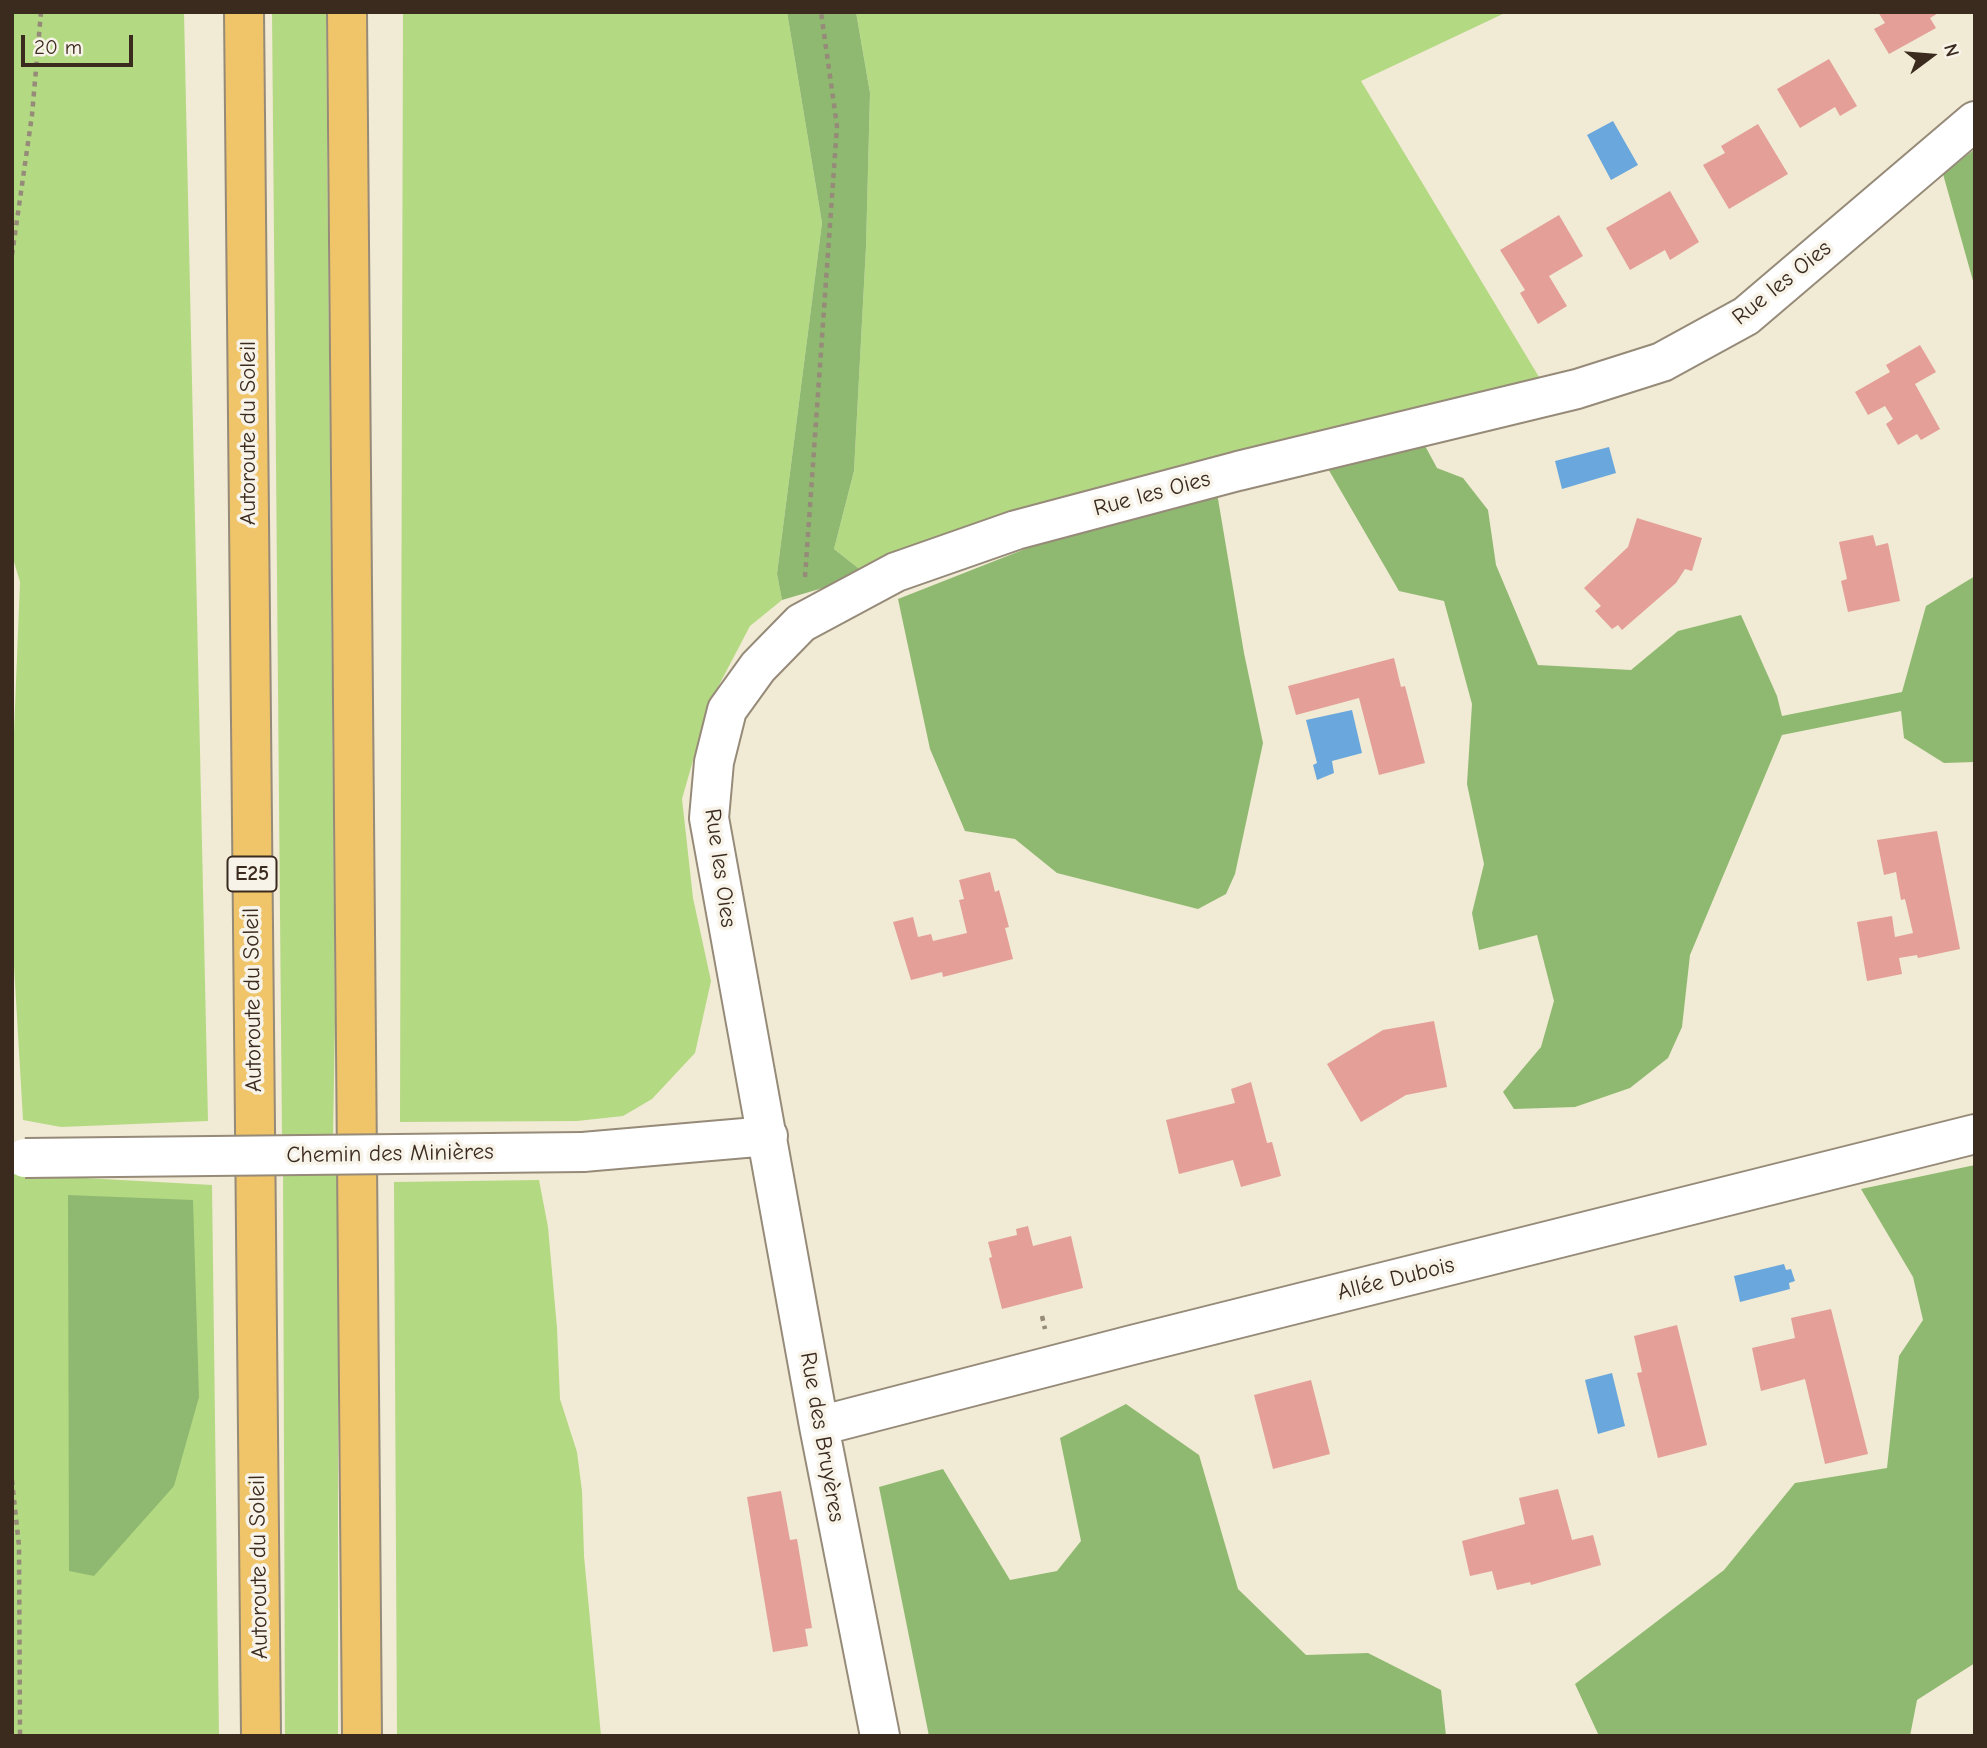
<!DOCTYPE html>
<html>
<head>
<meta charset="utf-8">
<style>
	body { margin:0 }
	#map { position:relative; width:1987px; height:1748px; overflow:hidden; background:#f1ead4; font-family:"Comic Neue",sans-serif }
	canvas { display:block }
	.frame { position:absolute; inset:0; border:14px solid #3b2a1e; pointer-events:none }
	.north { position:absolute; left:1896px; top:21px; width:70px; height:70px; -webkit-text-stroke:5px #f7f3e8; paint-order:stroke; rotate:74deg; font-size:19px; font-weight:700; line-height:28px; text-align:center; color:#3b2a1e }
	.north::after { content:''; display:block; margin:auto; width:24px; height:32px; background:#3b2a1e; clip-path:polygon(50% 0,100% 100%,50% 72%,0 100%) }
	.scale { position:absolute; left:21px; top:35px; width:112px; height:32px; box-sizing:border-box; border:4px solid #3b2a1e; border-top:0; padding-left:9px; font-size:21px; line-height:24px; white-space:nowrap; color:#3b2a1e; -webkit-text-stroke:5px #f7f3e8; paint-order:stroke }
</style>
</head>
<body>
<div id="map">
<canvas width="1987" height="1748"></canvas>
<div class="frame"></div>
<div class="north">N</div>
<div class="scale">20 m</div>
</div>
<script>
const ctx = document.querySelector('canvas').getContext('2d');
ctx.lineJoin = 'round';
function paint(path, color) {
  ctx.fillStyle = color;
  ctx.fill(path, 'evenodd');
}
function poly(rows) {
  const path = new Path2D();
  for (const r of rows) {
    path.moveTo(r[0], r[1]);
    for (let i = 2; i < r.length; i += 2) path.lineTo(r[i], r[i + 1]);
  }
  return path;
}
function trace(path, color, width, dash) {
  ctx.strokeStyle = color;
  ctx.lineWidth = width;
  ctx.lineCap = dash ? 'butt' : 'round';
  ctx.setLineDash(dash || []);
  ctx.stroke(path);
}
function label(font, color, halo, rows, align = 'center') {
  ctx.font = font + ' "Comic Neue",sans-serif';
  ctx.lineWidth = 7;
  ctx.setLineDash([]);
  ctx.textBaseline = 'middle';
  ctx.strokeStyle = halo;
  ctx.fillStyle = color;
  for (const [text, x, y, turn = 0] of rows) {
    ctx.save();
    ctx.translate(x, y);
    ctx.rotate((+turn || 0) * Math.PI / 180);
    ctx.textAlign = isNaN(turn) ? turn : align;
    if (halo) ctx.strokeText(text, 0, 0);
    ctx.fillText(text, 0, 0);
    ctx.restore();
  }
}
paint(poly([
	[12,12,184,12,208,1121,61,1127,23,1120,12,931,12,783,20,582,12,555],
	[272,12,326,12,335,1021,333,1138,282,1137],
	[403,12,787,12,822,223,777,574,782,600,750,626,709,704,682,799,693,898,711,981,695,1053,652,1099,623,1116,577,1121,400,1122],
	[856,12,1507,12,1361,81,1539,377,1407,419,867,575,834,549,854,471,866,247,870,93],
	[338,1169,338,1736,285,1736,283,1170],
	[12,1174,212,1185,219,1736,12,1736],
	[539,1180,548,1227,557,1328,560,1399,577,1452,582,1491,584,1556,601,1736,397,1736,394,1182]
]), '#b4d983');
paint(poly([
	[787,12,856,12,870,93,866,247,854,471,834,549,867,575,782,600,777,574,822,223],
	[1975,149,1975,288,1943,174],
	[1423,442,1437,468,1463,478,1488,510,1496,565,1538,665,1631,670,1678,631,1741,615,1777,696,1782,716,1902,692,1926,606,1975,576,1975,762,1944,763,1904,738,1901,711,1782,735,1690,955,1682,1027,1668,1058,1630,1088,1575,1107,1514,1109,1503,1092,1541,1047,1554,1001,1537,935,1479,950,1472,913,1484,864,1467,784,1472,704,1444,601,1399,591,1327,467],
	[1217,493,1244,653,1263,743,1235,874,1226,894,1198,909,1057,873,1015,839,965,831,930,749,898,599,1053,538],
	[1975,1165,1975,1663,1917,1700,1910,1736,1599,1736,1575,1684,1724,1570,1795,1483,1887,1468,1899,1356,1923,1320,1913,1277,1861,1189],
	[68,1195,193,1200,199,1397,174,1486,94,1576,69,1571],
	[1126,1404,1199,1455,1238,1589,1306,1655,1368,1653,1441,1690,1446,1736,929,1736,879,1487,943,1469,1010,1580,1057,1571,1081,1541,1060,1438]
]), '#8fb971');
paint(poly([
	[1613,121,1638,165,1611,180,1587,135],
	[1609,447,1616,473,1562,489,1555,461],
	[1352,710,1362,753,1332,761,1334,773,1317,780,1313,765,1317,763,1306,720],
	[1784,1264,1786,1270,1791,1269,1795,1281,1789,1283,1790,1289,1740,1302,1734,1276],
	[1612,1373,1625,1426,1598,1434,1585,1380]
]), '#6aa7dc');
paint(poly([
	[1878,12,1940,12,1930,18,1936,28,1889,54,1874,29,1885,23],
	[1829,59,1857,106,1840,116,1835,107,1800,128,1777,89],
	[1758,124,1788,174,1729,209,1703,165,1725,153,1721,146],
	[1670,191,1699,242,1670,260,1665,250,1630,270,1606,228],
	[1559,215,1583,256,1549,276,1567,306,1538,324,1520,293,1525,290,1500,250],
	[1920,345,1936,372,1915,384,1940,429,1921,440,1917,434,1898,445,1886,424,1893,419,1885,406,1868,415,1855,392,1890,372,1886,365],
	[1637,518,1702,538,1692,571,1685,569,1676,583,1622,630,1618,625,1612,629,1595,611,1601,606,1584,588,1628,547],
	[1873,535,1876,546,1888,543,1900,601,1848,612,1841,581,1847,579,1839,542],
	[1394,658,1401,687,1405,686,1425,763,1379,775,1359,698,1296,715,1288,686],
	[1937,831,1960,949,1918,958,1917,955,1899,958,1902,974,1867,981,1857,922,1892,916,1895,937,1913,933,1905,899,1901,900,1896,872,1884,875,1877,840],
	[990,872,995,892,999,890,1009,927,1005,928,1013,959,943,977,942,972,911,980,893,922,913,917,918,937,931,934,933,941,967,933,959,900,964,899,959,880],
	[1434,1021,1447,1087,1406,1095,1361,1122,1327,1064,1383,1030],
	[1251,1082,1267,1143,1272,1142,1281,1176,1241,1187,1233,1160,1179,1174,1166,1120,1235,1103,1231,1089],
	[1028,1226,1033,1246,1071,1236,1083,1288,1002,1309,989,1258,992,1257,988,1242,1017,1235,1016,1229],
	[1831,1309,1868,1454,1825,1464,1805,1379,1761,1391,1752,1348,1795,1338,1791,1318],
	[1677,1325,1707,1445,1658,1458,1637,1373,1642,1372,1634,1336],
	[1311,1380,1330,1454,1273,1469,1254,1395],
	[1558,1489,1572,1540,1593,1535,1601,1565,1531,1585,1530,1582,1497,1590,1492,1571,1470,1576,1462,1541,1525,1524,1519,1498],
	[781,1491,790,1540,797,1539,812,1628,805,1629,808,1646,773,1652,747,1497]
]), '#e39f98');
const street = poly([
	[583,1152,768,1136],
	[819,1426,1132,1345,1975,1134],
	[880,1736,819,1426,709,818,714,762,727,710,758,667,801,623,896,572,1016,530,1238,471,1577,389,1662,362,1746,316,1975,121]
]);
const highway = poly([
	[244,12,261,1736],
	[347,12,362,1736]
]);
trace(street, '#968a79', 42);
trace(highway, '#968a79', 42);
trace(poly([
	[12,255,32,115,41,12],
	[805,577,837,126,821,12],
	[1042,1316,1045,1329],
	[12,1480,19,1546,20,1736]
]), '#968a79', 4.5, [5, 5]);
trace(street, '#fff', 38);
trace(highway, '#f0c469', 38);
const streetBridge = poly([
	[25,1158,583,1152]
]);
trace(streetBridge, '#968a79', 42, []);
trace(streetBridge, '#fff', 38);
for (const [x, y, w] of [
	[252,874,49]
]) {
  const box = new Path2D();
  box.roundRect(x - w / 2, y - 17.5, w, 35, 5);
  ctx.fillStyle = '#f7f3e8';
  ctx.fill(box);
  trace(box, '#3b2a1e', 2);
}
label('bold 21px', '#3b2a1e', null, [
	["E25",252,874]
]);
label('23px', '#3b2a1e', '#f7f3e8', [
	["Rue les Oies",1782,283,-39],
	["Autoroute du Soleil",248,433,-90],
	["Rue les Oies",1152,494,-15],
	["Rue les Oies",720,868,82],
	["Autoroute du Soleil",253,1000,-91],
	["Chemin des Minières",390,1154,-1],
	["Allée Dubois",1396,1279,-14],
	["Rue des Bruyères",822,1437,80],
	["Autoroute du Soleil",259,1567,-91]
]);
</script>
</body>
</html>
